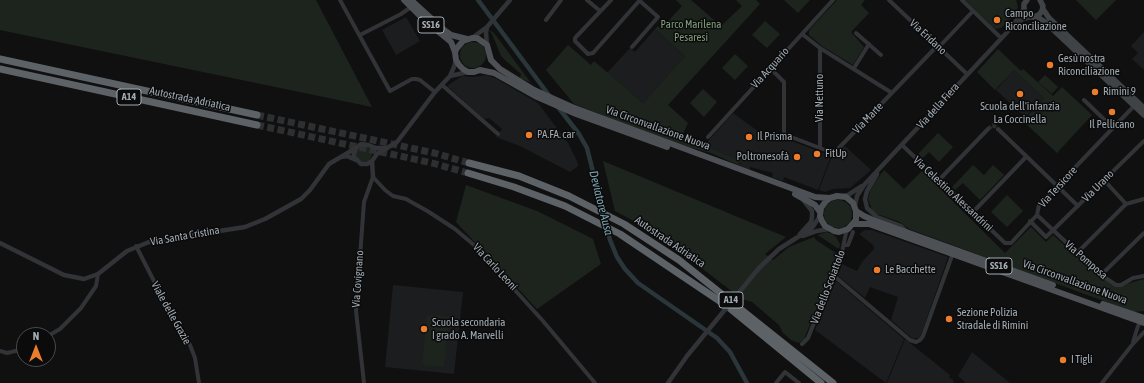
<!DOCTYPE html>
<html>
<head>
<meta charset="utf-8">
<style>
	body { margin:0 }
	#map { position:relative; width:1144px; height:383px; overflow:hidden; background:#101011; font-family:"Asap Condensed",sans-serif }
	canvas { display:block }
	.north { position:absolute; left:16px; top:327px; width:40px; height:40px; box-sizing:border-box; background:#0b0b0c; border:1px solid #474b4e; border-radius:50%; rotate:0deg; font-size:11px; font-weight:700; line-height:16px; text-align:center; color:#a1abb2 }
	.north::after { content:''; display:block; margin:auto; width:14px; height:18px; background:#ec7d2d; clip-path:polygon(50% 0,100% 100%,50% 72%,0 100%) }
</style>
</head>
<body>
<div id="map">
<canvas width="1144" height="383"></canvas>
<div class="north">N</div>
</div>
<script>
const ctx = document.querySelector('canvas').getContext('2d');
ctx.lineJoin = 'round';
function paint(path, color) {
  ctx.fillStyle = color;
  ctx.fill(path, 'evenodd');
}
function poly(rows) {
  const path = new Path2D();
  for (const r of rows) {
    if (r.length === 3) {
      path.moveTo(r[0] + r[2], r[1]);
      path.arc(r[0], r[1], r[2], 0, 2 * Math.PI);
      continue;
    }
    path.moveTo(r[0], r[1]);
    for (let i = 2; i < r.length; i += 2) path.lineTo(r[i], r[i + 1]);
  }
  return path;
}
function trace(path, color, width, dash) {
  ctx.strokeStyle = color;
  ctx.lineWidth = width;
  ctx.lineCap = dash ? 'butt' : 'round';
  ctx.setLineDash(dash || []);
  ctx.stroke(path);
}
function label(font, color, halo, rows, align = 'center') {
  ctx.font = font + ' "Asap Condensed",sans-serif';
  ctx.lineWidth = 3;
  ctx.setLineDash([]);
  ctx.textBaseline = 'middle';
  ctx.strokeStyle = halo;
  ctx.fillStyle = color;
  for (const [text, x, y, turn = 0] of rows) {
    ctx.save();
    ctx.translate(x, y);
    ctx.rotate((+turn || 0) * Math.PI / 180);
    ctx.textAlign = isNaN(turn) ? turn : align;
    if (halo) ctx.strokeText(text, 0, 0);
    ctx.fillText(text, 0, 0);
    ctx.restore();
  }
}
paint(poly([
	[406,17,420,41,396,55,382,30],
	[655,29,685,56,643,103,607,73,630,48,635,52],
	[1144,32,1144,70,1132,59,1138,53,1131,46],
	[1014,70,1044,98,1025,117,996,90],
	[486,75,495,78,538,103,568,143,577,161,578,165,577,167,570,172,520,146,496,137,502,129,489,118,484,119,447,86,462,76,473,77],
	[733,113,766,137,781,137,831,156,818,190,784,177,783,181,772,177,773,173,750,167,750,170,738,165,741,163,703,147],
	[845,146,871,170,850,188,833,189,825,192,819,190,832,156,835,157],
	[865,230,872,230,948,257,921,335,918,338,912,338,891,320,898,297,870,287,865,298,837,275,842,264,857,271,862,262,874,249,873,245,859,234],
	[836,281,904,339,886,383,815,330],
	[393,285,463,292,454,374,385,367],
	[905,339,950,375,949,377,954,381,953,383,887,383],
	[972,352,1010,383,966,383,958,376]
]), '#1c1d1e');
paint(poly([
	[0,0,316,0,372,107,0,30],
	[676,0,691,0,721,26,742,6,736,0,756,0,760,4,668,105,688,123,681,138,741,161,738,165,711,153,678,144,574,104,546,70,568,45,591,65,594,61,643,103,685,56,655,29,658,26,661,29,682,6],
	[784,0,810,0,798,13],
	[837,0,865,0,861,5,869,13,851,32,864,47,853,65,822,46,809,35,809,31,810,29],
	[965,0,1016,0,1018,7,1016,13,1001,28,995,29],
	[1076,0,1116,0,1096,20],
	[765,21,780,34,767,48,752,35],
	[489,30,494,33,531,83,520,78,521,74,520,73,506,61,501,56,492,34],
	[473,55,13],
	[998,49,1021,71,1023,69,1053,96,1062,87,1092,115,1057,153,1023,121,1044,98,1014,70,995,90,977,72],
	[735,54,748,66,735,80,722,68],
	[1045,75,1058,87,1052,94,1038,82],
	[703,89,717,102,704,117,690,103],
	[938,133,953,147,939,162,929,152,923,158,918,154],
	[364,154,8],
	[603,161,786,237,765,254,773,260,789,247,814,237,816,240,839,255,804,339,799,343,791,340,783,333,779,325,752,302,742,299,674,247,643,226,615,211],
	[973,165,984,175,993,165,1004,175,980,200,963,183,955,190,952,187],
	[884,170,904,189,922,171,1005,253,1031,227,1046,242,1053,235,1100,277,1116,287,1144,279,1144,311,1133,312,909,229,900,222,877,214,872,210,868,199,870,191,875,182],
	[466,185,537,211,593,239,601,264,537,309,456,222],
	[1007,195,1023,211,1007,227,991,212],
	[838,214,14],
	[826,232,831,233,836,237,840,244,839,249,819,236,818,235],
	[427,315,449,317,444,367,422,365]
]), '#1d241d');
trace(poly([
	[478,0,551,98],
	[558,107,579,134,587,148,610,240,617,257,625,269,638,283,717,338,730,352,747,383]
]), '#2a3639', 4.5);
trace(poly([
	[988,129,993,125,998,129]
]), '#2d2f31', 4, [4, 2]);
trace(poly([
	[257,115,434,153,469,163],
	[257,125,432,163,468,173]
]), '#2d2f31', 7, [7, 3.5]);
trace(poly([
	[340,0,390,91,412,79,416,79,420,80,435,92],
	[587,0,600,11],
	[611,0,575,38,575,41,588,54,593,53,640,0],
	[889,0,967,74],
	[962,0,1001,38],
	[546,20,561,0],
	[856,33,881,55],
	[802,34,820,48,892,93],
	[360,35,401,14,411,7],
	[632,47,658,17,640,1],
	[939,47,973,11],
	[820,48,820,148],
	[770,68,784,82,784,133,786,135,833,153,835,152,938,45],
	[854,68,869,44],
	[442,85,498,134],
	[1084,100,1113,128],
	[998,129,1078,206],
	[708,137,833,0],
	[902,145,1005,243,1011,243,1037,215,1039,205,1134,106],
	[939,180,988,129],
	[1104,180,1126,204],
	[973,212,1026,157],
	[1037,215,1101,275,1116,285,1121,285,1133,278,1144,276],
	[1030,221,1046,237,1144,141],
	[844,245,848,245,853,232],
	[136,246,177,326,190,345,195,358,199,383],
	[1077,253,1126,204,1144,199],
	[833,275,910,340,916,342,920,340,923,336,953,253],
	[1101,275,1144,233],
	[48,336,60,329,81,308,96,286,98,274],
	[1133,342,1138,326,1141,321],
	[802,344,808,338,833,275,842,252,846,233,848,229],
	[0,351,7,353,24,349],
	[364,383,356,311,364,202,373,177,385,190,393,196,406,199,429,212,455,229,474,245,543,321,595,383],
	[776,383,785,372,799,383],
	[1102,383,1132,345,1144,332]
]), '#313336', 4);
trace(poly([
	[1015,25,1023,19,1033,17],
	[472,38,487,27,510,0],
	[487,45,486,33,487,27],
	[450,76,468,72],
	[385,148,376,148,368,145,361,144,356,148,354,154,354,157,361,164,367,164,372,161,377,154,397,142,435,92,450,76,454,67,456,60],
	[341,157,347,156,356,160],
	[372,161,373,177],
	[877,174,867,191,865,199,867,208,877,217,901,226,907,232],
	[842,196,848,195,862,186],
	[855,206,857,196,864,185,1012,27,1024,8],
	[800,234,811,222,812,217,812,211,804,201],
	[803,236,817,231,829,229],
	[0,243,64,275,84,279,98,274,127,251,149,242,245,227,265,219,301,199,310,190,329,164,356,148],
	[759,268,779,249,812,228,820,216]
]), '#313336', 4.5);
trace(poly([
	[1027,0,1024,4,1024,10,1028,15,1033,17,1038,16,1042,11,1043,6,1040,0],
	[1043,9,1049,18,1144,108],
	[1036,16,1045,22,1144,115]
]), '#3f4346', 5.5);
trace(poly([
	[404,0,422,18,451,42,455,52,456,60,459,65,463,69,468,72,474,72,480,70,494,73,535,96,576,114,667,147],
	[411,0,444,30,451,35,467,39],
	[455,52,457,48,463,41,472,38,477,38,487,45,491,60,500,69,534,90,572,107,815,197,830,198,837,196,846,197,853,203,856,211,856,220,848,229,839,232,834,231,825,226,822,221,820,216,821,208,826,201,830,198],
	[795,194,815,205,820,212],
	[856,211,864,216,873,220,1053,285],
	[853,224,869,224,1144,323],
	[1103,304,1144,318]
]), '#4d5155', 6);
trace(poly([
	[0,59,257,115],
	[0,69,257,125],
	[469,163,519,176,569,196,624,224,679,260,833,383],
	[468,173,514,187,565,206,620,234,727,306,821,383]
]), '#5d6267', 7);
trace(poly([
	[668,383,687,356,759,268]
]), '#313336', 4.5);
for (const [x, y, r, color] of [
	[997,20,4,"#ec7d2d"],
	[1050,65,4,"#ec7d2d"],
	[1095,92,4,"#ec7d2d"],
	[1020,94,4,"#ec7d2d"],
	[1112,112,4,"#ec7d2d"],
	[529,135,4,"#ec7d2d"],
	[749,137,4,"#ec7d2d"],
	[817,154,4,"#ec7d2d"],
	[797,157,4,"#ec7d2d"],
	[877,270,4,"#ec7d2d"],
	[949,319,4,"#ec7d2d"],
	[424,329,4,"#ec7d2d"],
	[1063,360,4,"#ec7d2d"]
]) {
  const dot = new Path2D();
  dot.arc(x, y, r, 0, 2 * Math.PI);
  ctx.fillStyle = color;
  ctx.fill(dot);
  trace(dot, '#0b0b0c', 1.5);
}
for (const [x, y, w] of [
	[431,25,26],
	[129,97,24],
	[999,266,26],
	[731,300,24]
]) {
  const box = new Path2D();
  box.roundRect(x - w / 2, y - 8, w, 16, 3);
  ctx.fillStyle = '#0b0b0c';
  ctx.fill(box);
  trace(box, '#a1abb2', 1);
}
label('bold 10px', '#a1abb2', null, [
	["SS16",431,25],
	["A14",129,97],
	["SS16",999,266],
	["A14",731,300]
]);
label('11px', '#a1abb2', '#0b0b0c', [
	["Campo",1005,14],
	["Riconciliazione",1005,27],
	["Gesù nostra",1058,59],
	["Riconciliazione",1058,72],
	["Rimini 9",1103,92],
	["Scuola dell'infanzia",1020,107,"center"],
	["La Coccinella",1020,120,"center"],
	["Il Pellicano",1112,125,"center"],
	["PA.FA. car",537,135],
	["Il Prisma",757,137],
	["FitUp",825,154],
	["Poltronesofà",789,157,"right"],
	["Le Bacchette",885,270],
	["Sezione Polizia",957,313],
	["Stradale di Rimini",957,326],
	["Scuola secondaria",432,323],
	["I grado A. Marvelli",432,336],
	["I Tigli",1071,360]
], 'left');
label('11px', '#7f9d79', '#0b0b0c', [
	["Parco Marilena",691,25],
	["Pesaresi",691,38]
]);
label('11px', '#a1abb2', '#0b0b0c', [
	["Via Eridano",928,37,43],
	["Via Acquario",770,68,-48],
	["Via Nettuno",820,98,-90],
	["Autostrada Adriatica",190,99,12],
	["Via della Fiera",938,106,-48],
	["Via Marte",868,118,-46],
	["Via Circonvallazione Nuova",658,128,20],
	["Via Urano",1098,186,-45],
	["Via Tersicore",1058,187,-48],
	["Via Celestino Alessandrini",953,194,43],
	["Via Santa Cristina",185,236,-10],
	["Autostrada Adriatica",670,242,34],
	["Via Pomposa",1086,260,41],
	["Via Carlo Leoni",495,267,47],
	["Via Covignano",358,279,-86],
	["Via Circonvallazione Nuova",1075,282,20],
	["Via dello Scoiattolo",828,287,-69],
	["Viale delle Grazie",171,313,61]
]);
label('italic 12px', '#79a1ad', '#0b0b0c', [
	["Deviatore Ausa",601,203,76]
]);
</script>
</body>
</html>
